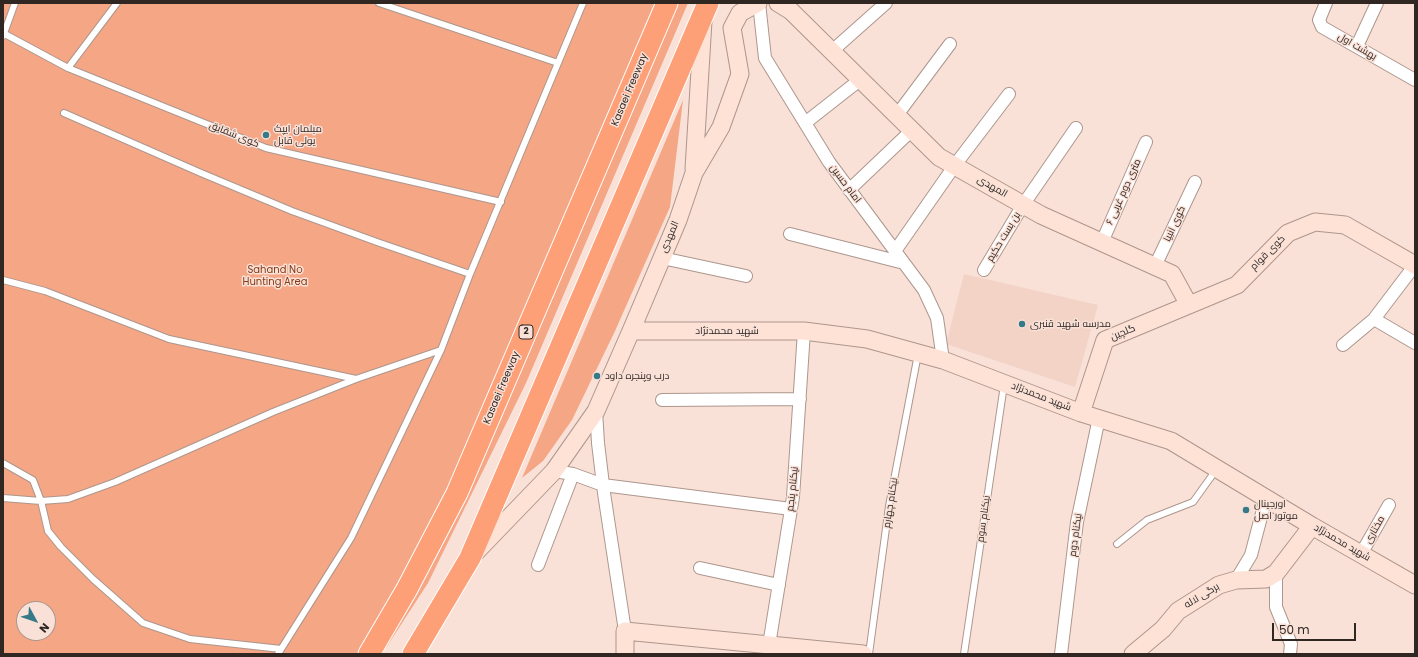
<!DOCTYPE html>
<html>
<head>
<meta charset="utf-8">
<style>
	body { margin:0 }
	#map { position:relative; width:1418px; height:657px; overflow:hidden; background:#f9e1d7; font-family:Poppins,sans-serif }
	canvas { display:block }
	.frame { position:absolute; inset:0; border:4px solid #302723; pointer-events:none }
	.north { position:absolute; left:16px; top:601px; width:40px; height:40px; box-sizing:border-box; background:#f9e1d7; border:1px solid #a9978f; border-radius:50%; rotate:130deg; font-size:11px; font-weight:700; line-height:16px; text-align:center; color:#302723 }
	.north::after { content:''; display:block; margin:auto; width:14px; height:18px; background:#367989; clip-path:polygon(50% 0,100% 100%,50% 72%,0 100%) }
	.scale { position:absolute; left:1272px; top:623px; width:84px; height:18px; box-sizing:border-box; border:2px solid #302723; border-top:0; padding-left:5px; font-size:12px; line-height:14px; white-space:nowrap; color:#302723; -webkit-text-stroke:3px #f9e1d7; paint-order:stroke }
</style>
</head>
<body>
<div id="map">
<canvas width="1418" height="657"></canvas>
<div class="frame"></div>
<div class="north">N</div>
<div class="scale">50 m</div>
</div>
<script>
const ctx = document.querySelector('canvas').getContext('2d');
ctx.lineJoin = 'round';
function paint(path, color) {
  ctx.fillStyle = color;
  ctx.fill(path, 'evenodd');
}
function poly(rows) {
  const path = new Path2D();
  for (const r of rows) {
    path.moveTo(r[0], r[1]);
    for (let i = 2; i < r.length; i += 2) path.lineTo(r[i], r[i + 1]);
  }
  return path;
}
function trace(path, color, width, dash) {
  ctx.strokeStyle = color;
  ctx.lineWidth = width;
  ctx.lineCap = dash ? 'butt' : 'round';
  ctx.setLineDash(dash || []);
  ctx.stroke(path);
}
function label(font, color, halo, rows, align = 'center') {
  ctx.font = font + ' Poppins,Cairo,sans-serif';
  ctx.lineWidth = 3;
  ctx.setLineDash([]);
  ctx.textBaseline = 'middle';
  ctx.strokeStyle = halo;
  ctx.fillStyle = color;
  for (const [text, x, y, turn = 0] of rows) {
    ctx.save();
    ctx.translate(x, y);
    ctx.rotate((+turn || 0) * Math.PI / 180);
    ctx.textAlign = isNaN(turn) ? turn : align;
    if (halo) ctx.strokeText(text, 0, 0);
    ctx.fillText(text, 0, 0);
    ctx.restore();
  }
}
paint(poly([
	[964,274,1098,305,1075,387,946,344]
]), '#f3d3c6');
paint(poly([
	[3,3,688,3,526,383,428,583,382,654,3,654],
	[24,609,48,609,48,633,24,633],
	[683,100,670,207,615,331,572,420,543,461,522,478]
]), '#f4a685');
const lane = poly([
	[379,3,558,63],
	[3,33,68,68,266,148,501,202],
	[3,36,15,3],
	[68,68,117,3],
	[64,113,201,173,292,211,377,242,470,274,441,350,351,538,278,654],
	[470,274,583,3],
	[3,280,45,291,169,339,356,379],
	[3,463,33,480,41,501,68,499,115,482,273,412,356,379,441,350],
	[3,498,41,501,48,531,61,547,93,579,143,623,190,639,281,649],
	[1117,544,1147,520,1193,502,1216,470],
	[869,654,889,506,918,354],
	[964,654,1004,385]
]);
const street = poly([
	[759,3,765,58,829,162,924,290,937,318,943,360],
	[1326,3,1319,20,1322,27,1415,80],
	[1357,46,1377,3],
	[832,51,886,3],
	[897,115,950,44],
	[805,123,861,79],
	[849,190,912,130],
	[790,234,904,263],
	[1102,242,1146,142],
	[895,251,955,165,1009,94],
	[662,258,746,276],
	[1155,266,1195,182],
	[984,270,1023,205,1076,128],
	[1374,319,1415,343],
	[1343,345,1374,319,1415,265],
	[662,400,800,399],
	[596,411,598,443,604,493,625,631],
	[554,471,573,474,603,485,791,509],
	[1361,554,1389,505],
	[538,565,573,474],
	[700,568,779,585],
	[1276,573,1276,607,1291,644,1290,654],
	[1236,580,1251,555,1266,498],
	[769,645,793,497,804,331],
	[1061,654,1077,522,1099,418]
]);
const secondary = poly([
	[778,3,791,11,939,157,1041,215,1172,274,1189,305],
	[694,169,703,21],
	[631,331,804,331,867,339,943,360,1081,413,1171,441,1312,526,1415,585],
	[1081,413,1105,340,1237,285,1288,233,1315,222,1345,225,1415,265],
	[474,554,554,471,596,411,631,331,678,220,694,173,721,127,740,74,732,28,740,13,758,3],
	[625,654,625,631,863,654],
	[1133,654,1163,629,1178,611,1219,585,1236,580,1266,579,1276,573,1312,526]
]);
const highway = poly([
	[369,654,407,589,457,493,667,3],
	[413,654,470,558,708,3]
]);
trace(lane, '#ad968d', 8);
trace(street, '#ad968d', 14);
trace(secondary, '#ad968d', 19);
trace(highway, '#fff', 23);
trace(lane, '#fff', 6);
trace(street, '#fff', 12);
trace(secondary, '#ffe2d6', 17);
trace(highway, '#fea077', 21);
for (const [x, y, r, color] of [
	[266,135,4,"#367989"],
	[1022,324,4,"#367989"],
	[597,376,4,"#367989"],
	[1246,510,4,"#367989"]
]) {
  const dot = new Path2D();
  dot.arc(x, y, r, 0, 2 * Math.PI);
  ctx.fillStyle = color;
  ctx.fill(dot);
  trace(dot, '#f9e1d7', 1.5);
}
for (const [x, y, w] of [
	[526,332,14]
]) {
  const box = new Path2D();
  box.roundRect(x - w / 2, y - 7, w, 14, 3);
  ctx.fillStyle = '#f9e1d7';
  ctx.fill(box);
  trace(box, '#302723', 1);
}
label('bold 9px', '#302723', null, [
	["2",526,332]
]);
label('10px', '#302723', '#f9e1d7', [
	["بهشت اول",1357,47,30],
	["Kasaei Freeway",630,90,-67],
	["کوی شقایق",234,135,22],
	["امام حسین",845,184,53],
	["المهدی",992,187,30],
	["۶ متری دوم غربی",1124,192,-66],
	["کوی انبیا",1175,224,-65],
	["المهدی",670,237,-67],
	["بن بست حکیم",1004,237,-59],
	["کوی قوام",1268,253,-45],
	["شهید محمدنژاد",727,331],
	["گلچین",1123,333,-23],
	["Kasaei Freeway",502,388,-67],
	["شهید محمدنژاد",1041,397,21],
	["نیکنام پنجم",793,489,-84],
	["نیکنام چهارم",891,503,-81],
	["نیکنام سوم",984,519,-82],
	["مختاری",1375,530,-60],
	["نیکنام دوم",1076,535,-82],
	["شهید محمدنژاد",1342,543,30],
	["برگی لاله",1202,596,-31]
]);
label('10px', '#302723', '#f9e1d7', [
	["مبلمان ایپک",274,129],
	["یولی قابل",274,141],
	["مدرسه شهید قنبری",1030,324],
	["درب وپنجره داود",605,376],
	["اورجینال",1254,504],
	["موتور اصل",1254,516]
], 'left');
label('10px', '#843a14', '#f9e1d7', [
	["Sahand No",275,270],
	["Hunting Area",275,282]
]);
</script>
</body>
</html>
